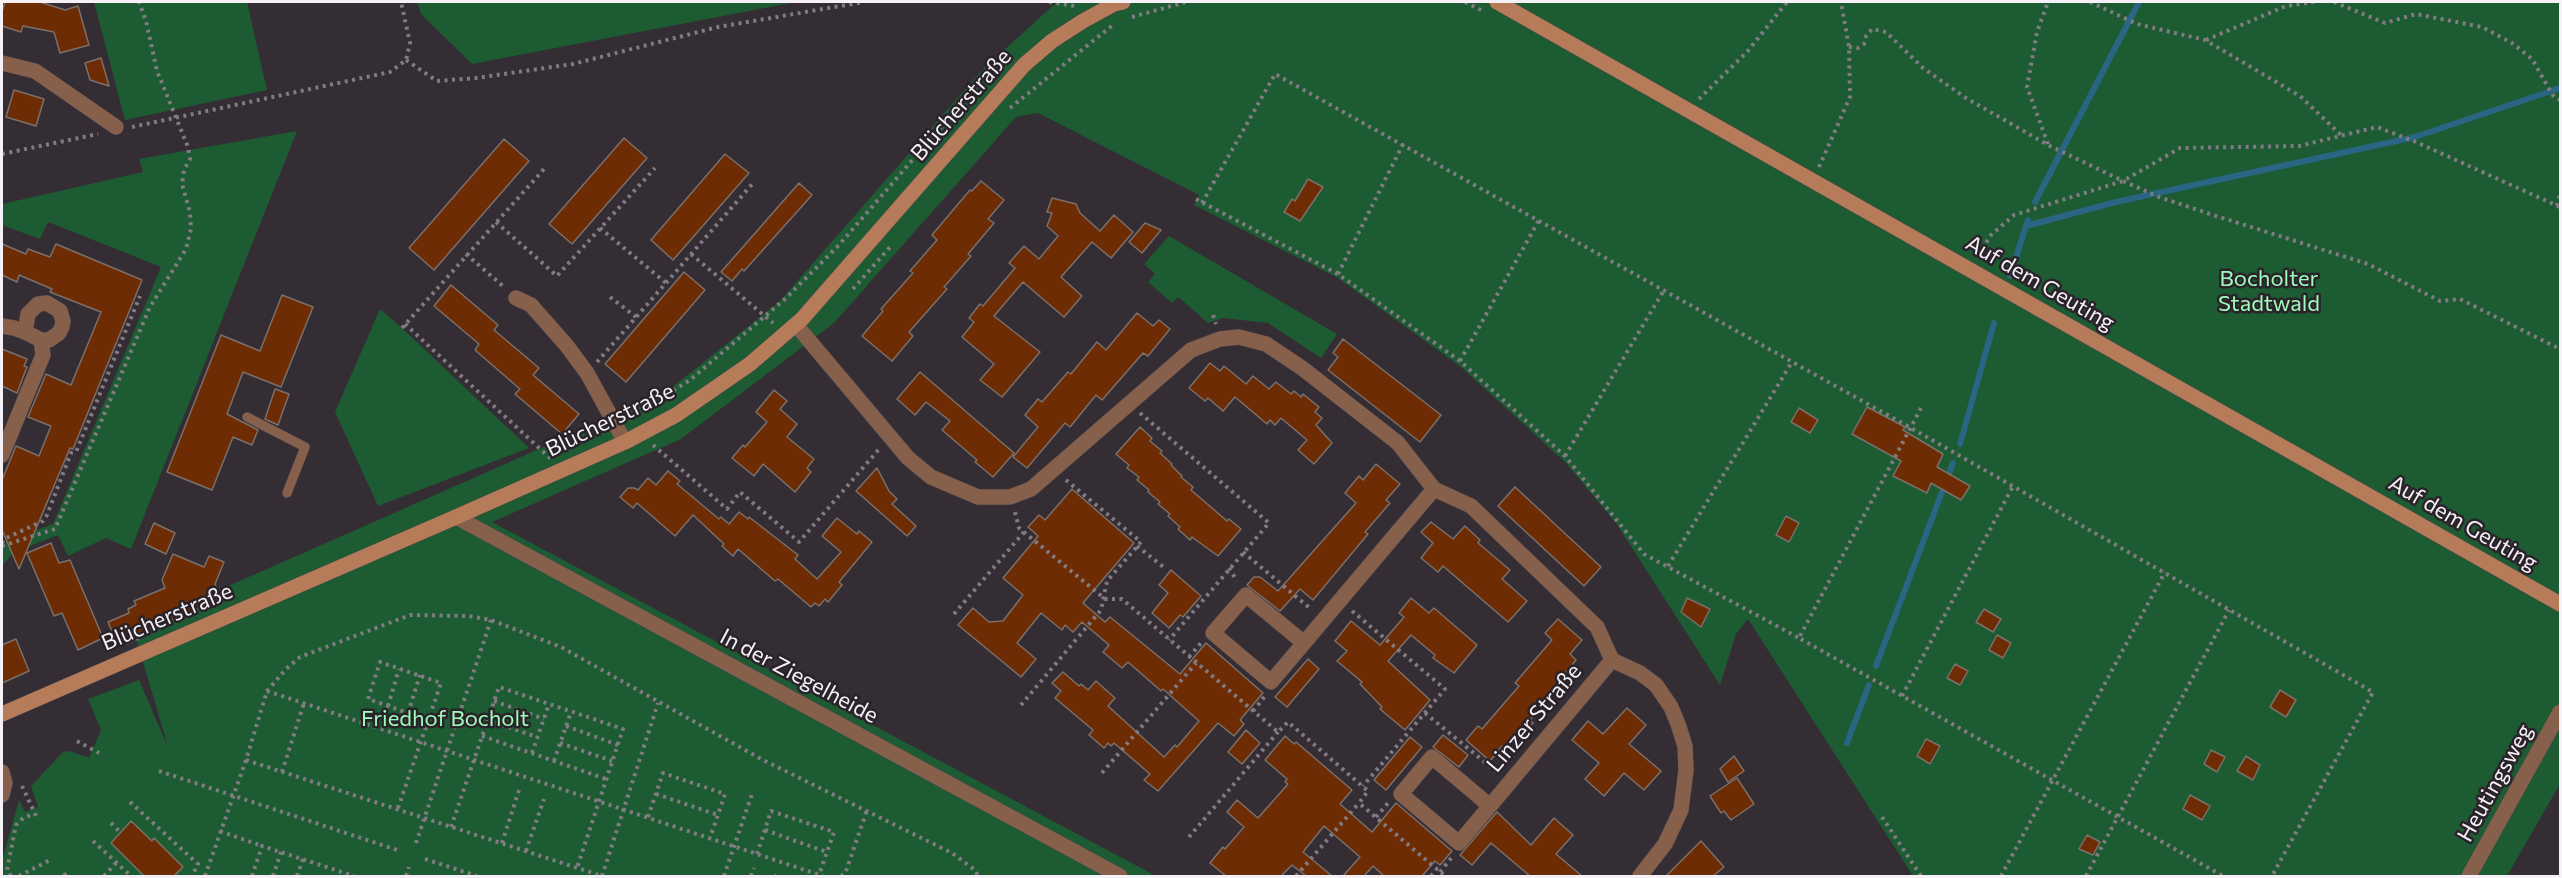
<!DOCTYPE html>
<html>
<head>
<meta charset="utf-8">
<style>
	body { margin:0 }
	#map { position:relative; width:2562px; height:878px; overflow:hidden; background:#342d34; font-family:Commissioner,sans-serif }
	canvas { display:block }
	.frame { position:absolute; inset:0; border:3px solid #f6f1f6; pointer-events:none }
</style>
</head>
<body>
<div id="map">
<canvas width="2562" height="878"></canvas>
<div class="frame"></div>
</div>
<script>
const ctx = document.querySelector('canvas').getContext('2d');
ctx.lineJoin = 'round';
function paint(path, color) {
  ctx.fillStyle = color;
  ctx.fill(path, 'evenodd');
}
function poly(rows) {
  const path = new Path2D();
  for (const r of rows) {
    path.moveTo(r[0], r[1]);
    for (let i = 2; i < r.length; i += 2) path.lineTo(r[i], r[i + 1]);
  }
  return path;
}
function trace(path, color, width, dash) {
  ctx.strokeStyle = color;
  ctx.lineWidth = width;
  ctx.lineCap = dash ? 'butt' : 'round';
  ctx.setLineDash(dash || []);
  ctx.stroke(path);
}
function label(font, color, halo, rows, align = 'center') {
  ctx.font = font + ' Commissioner,sans-serif';
  ctx.lineWidth = 5;
  ctx.setLineDash([]);
  ctx.textBaseline = 'middle';
  ctx.strokeStyle = halo;
  ctx.fillStyle = color;
  for (const [text, x, y, turn = 0] of rows) {
    ctx.save();
    ctx.translate(x, y);
    ctx.rotate((+turn || 0) * Math.PI / 180);
    ctx.textAlign = isNaN(turn) ? turn : align;
    if (halo) ctx.strokeText(text, 0, 0);
    ctx.fillText(text, 0, 0);
    ctx.restore();
  }
}
paint(poly([
	[94,2,247,2,267,90,125,120],
	[417,2,796,2,472,64,421,14],
	[1057,2,2560,2,2560,784,2507,876,1913,876,1748,619,1736,634,1720,685,1616,523,1566,463,1461,367,1338,278,1194,205,1199,195,1038,113,1016,117,834,323,681,439,492,522,1156,876,2,876,2,861,19,800,25,812,38,807,31,786,63,752,69,751,89,758,101,730,88,699,139,680,168,747,133,628,664,394,780,301,981,71],
	[297,131,131,549,106,538,68,556,58,535,14,552,2,566,2,550,6,541,53,524,161,267,48,222,40,239,2,225,2,204,143,172,139,159],
	[1169,236,1337,334,1321,358,1268,323,1223,318,1208,323,1178,297,1172,303,1148,282,1155,274,1144,264],
	[380,309,402,328,529,448,378,506,335,412]
]), '#1d5b33');
trace(poly([
	[2035,202,2139,2],
	[2026,226,2116,202,2415,137,2560,88],
	[2010,276,2028,220],
	[1960,444,1994,323],
	[1876,666,1953,463],
	[1847,743,1869,685]
]), '#2a6583', 6);
const building = poly([
	[5,2,40,2,65,10,78,6,89,45,60,53,54,32,23,26,21,32,2,26,2,12,5,2],
	[101,58,109,86,90,80,85,63,101,58],
	[14,90,44,99,36,126,6,117,14,90],
	[624,138,647,158,572,244,549,224,624,138],
	[504,139,529,161,434,270,409,248,504,139],
	[725,154,749,173,673,260,651,240,725,154],
	[1308,179,1323,187,1300,221,1284,212,1292,199,1295,201,1308,179],
	[981,181,1004,200,988,219,994,223,968,254,971,256,944,287,947,289,909,332,913,336,892,361,862,336,883,311,881,309,913,273,910,271,937,240,932,235,970,190,972,191,981,181],
	[799,183,812,195,744,271,742,269,732,281,721,272,799,183],
	[1052,198,1076,204,1080,213,1100,231,1114,215,1133,232,1111,258,1092,242,1061,277,1082,296,1064,317,1023,282,994,316,1040,352,1002,397,980,380,994,364,962,337,974,322,969,318,980,304,983,306,1015,268,1009,263,1024,246,1039,259,1058,236,1047,226,1052,213,1047,212,1052,198],
	[1145,223,1161,230,1142,253,1129,242,1145,223],
	[2,244,26,254,28,249,50,257,56,244,142,280,73,449,70,448,19,569,2,530,2,480,16,446,39,456,51,426,28,417,46,374,71,385,101,312,50,292,52,289,19,275,17,282,2,275,2,244],
	[684,272,705,290,626,382,605,364,684,272],
	[451,285,498,325,494,330,539,368,533,375,579,414,562,434,515,394,520,389,475,350,479,344,434,306,451,285],
	[282,295,313,307,281,387,243,372,227,414,258,430,252,445,233,437,212,490,167,472,221,335,260,351,282,295],
	[1137,313,1153,326,1159,320,1170,329,1148,356,1143,353,1102,400,1096,395,1070,427,1065,423,1027,468,1013,457,1038,427,1025,415,1038,399,1042,402,1068,372,1071,374,1097,342,1106,350,1137,313],
	[1343,339,1441,415,1420,442,1328,370,1338,357,1333,353,1343,339],
	[2,349,27,359,24,366,27,367,17,393,2,386,2,349],
	[1210,363,1220,371,1224,366,1246,384,1253,376,1269,389,1276,382,1291,394,1294,391,1301,397,1303,394,1319,407,1315,412,1322,418,1316,425,1332,443,1314,464,1298,450,1307,440,1281,418,1275,425,1270,420,1267,424,1235,397,1223,411,1208,398,1205,401,1189,388,1210,363],
	[920,372,1014,453,993,477,975,462,977,460,942,430,950,421,926,402,915,415,897,399,920,372],
	[275,389,289,394,278,425,265,419,275,389],
	[774,390,787,401,780,409,797,424,787,437,814,459,807,468,811,472,795,492,763,464,754,476,732,458,743,445,745,447,767,422,756,412,774,390],
	[1867,407,1905,427,1903,430,1943,454,1937,467,1970,486,1961,500,1931,483,1927,493,1893,476,1901,461,1852,434,1867,407],
	[1799,408,1818,420,1810,433,1791,422,1799,408],
	[1140,427,1152,438,1150,441,1162,451,1160,453,1172,464,1171,465,1182,476,1181,477,1193,487,1191,490,1227,521,1229,519,1241,529,1218,556,1192,537,1190,540,1178,529,1180,527,1168,516,1170,514,1158,504,1160,502,1148,492,1149,490,1137,480,1139,477,1127,468,1129,465,1116,454,1140,427],
	[1376,464,1400,484,1386,500,1390,503,1365,532,1368,534,1313,600,1300,589,1280,611,1247,585,1254,577,1260,577,1278,591,1356,503,1345,493,1359,476,1363,480,1376,464],
	[877,468,889,491,897,499,892,504,916,526,907,536,856,491,877,468],
	[668,471,680,481,677,484,719,519,721,517,729,524,739,512,748,519,749,517,798,555,795,559,817,579,841,552,822,536,837,518,857,534,859,531,872,542,839,582,842,585,828,602,825,599,819,606,815,603,811,607,778,579,775,581,738,549,733,556,722,546,724,544,693,515,675,536,637,503,633,508,620,497,628,488,634,488,638,490,648,478,656,485,668,471],
	[1515,487,1601,567,1584,586,1498,506,1515,487],
	[1072,489,1134,543,1083,603,1105,622,1110,617,1180,674,1206,643,1263,693,1240,720,1244,724,1234,736,1218,723,1158,791,1144,780,1150,774,1114,743,1111,746,1108,743,1104,748,1089,735,1093,730,1055,698,1061,691,1052,683,1063,672,1079,686,1081,684,1088,690,1096,681,1115,698,1108,706,1164,757,1175,745,1177,747,1199,721,1163,689,1161,691,1128,662,1122,668,1103,652,1109,645,1082,622,1073,632,1065,625,1062,630,1041,613,1017,643,1036,659,1021,677,958,625,973,608,989,622,1003,621,1023,595,1003,578,1038,536,1028,527,1039,515,1045,520,1072,489],
	[1786,516,1799,523,1789,542,1776,535,1786,516],
	[1431,522,1453,539,1465,526,1480,540,1478,543,1510,570,1502,579,1527,601,1508,622,1443,566,1438,572,1421,558,1433,543,1421,532,1431,522],
	[154,523,175,533,166,554,145,544,154,523],
	[51,543,59,563,70,560,103,638,78,650,62,613,54,616,27,553,51,543],
	[173,554,204,567,209,556,224,562,215,584,221,599,141,633,143,637,127,644,125,640,117,643,108,622,129,613,128,609,136,605,134,601,165,588,162,580,173,554],
	[1171,570,1201,596,1183,617,1180,615,1169,628,1152,613,1168,593,1159,585,1171,570],
	[1411,598,1429,613,1434,608,1477,645,1454,673,1433,658,1435,655,1411,635,1388,661,1430,700,1405,730,1380,709,1382,707,1360,684,1362,682,1337,661,1347,651,1335,641,1351,621,1380,645,1404,617,1399,613,1411,598],
	[1687,598,1710,609,1701,627,1681,612,1687,598],
	[1984,609,2001,619,1993,632,1976,622,1984,609],
	[1558,619,1582,640,1570,654,1576,660,1564,675,1567,677,1530,720,1533,723,1521,738,1518,735,1506,749,1502,746,1490,761,1466,740,1478,726,1482,729,1519,686,1515,683,1552,640,1545,633,1558,619],
	[1997,635,2011,643,2003,658,1989,650,1997,635],
	[16,639,29,671,2,683,2,645,16,639],
	[1308,659,1319,669,1287,707,1275,697,1308,659],
	[1955,664,1968,671,1960,685,1947,678,1955,664],
	[2280,690,2296,700,2286,717,2270,707,2280,690],
	[1627,708,1646,725,1629,744,1661,771,1644,790,1624,773,1604,796,1585,779,1599,763,1572,740,1588,721,1603,734,1627,708],
	[1246,730,1260,743,1242,764,1228,752,1246,730],
	[1443,735,1468,755,1459,767,1433,747,1443,735],
	[1285,736,1294,744,1296,742,1352,790,1340,804,1372,832,1396,803,1452,851,1440,865,1435,861,1422,876,1384,876,1373,866,1364,876,1343,876,1360,857,1324,826,1303,852,1332,876,1306,876,1292,865,1281,876,1226,876,1210,863,1223,847,1225,849,1244,827,1227,812,1237,800,1258,818,1288,784,1285,782,1287,779,1265,760,1285,736],
	[1410,737,1422,747,1386,790,1374,780,1410,737],
	[1926,739,1940,746,1930,764,1917,756,1926,739],
	[2211,750,2225,757,2217,772,2204,764,2211,750],
	[1734,756,1744,771,1728,782,1720,769,1734,756],
	[2246,756,2260,765,2253,780,2237,771,2246,756],
	[1737,778,1754,804,1731,820,1724,811,1721,813,1710,796,1737,778],
	[2190,795,2210,806,2202,820,2183,809,2190,795],
	[1497,812,1531,845,1554,818,1573,835,1556,854,1582,876,1530,876,1491,843,1472,865,1460,855,1497,812],
	[131,821,152,841,154,838,183,867,174,876,144,876,111,843,131,821],
	[2087,835,2100,842,2093,855,2079,849,2087,835],
	[1701,841,1724,867,1713,876,1666,876,1701,841]
]);
paint(building, '#6d2c03');
trace(building, '#7b706a', 1.5);
const lane = poly([
	[247,417,305,447,287,493]
]);
const street = poly([
	[2,63,35,71,116,127],
	[516,298,531,305,567,346,587,373,625,442],
	[796,325,908,458,931,477,978,497,1010,497,1031,489,1191,350,1220,339,1239,337,1266,344,1302,368,1398,443,1434,489,1471,506,1597,627,1612,660,1640,673,1656,685,1671,707,1678,724,1685,746,1686,770,1681,810,1665,844,1640,876],
	[2,326,14,328,25,332,41,340,49,340,59,333,62,327,63,321,60,311,47,303,38,304,28,314,25,332],
	[2,455,43,355,41,340],
	[456,517,1120,876],
	[1304,643,1271,682,1213,633,1246,595,1304,643,1434,489],
	[2,772,5,783,2,795],
	[1490,806,1459,843,1401,794,1432,757,1490,806,1612,660],
	[2469,876,2560,712]
]);
const secondary = poly([
	[1497,2,2560,604],
	[2,714,456,517,625,442,676,415,750,364,802,319,1024,65,1052,41,1083,21,1114,4,1123,2]
]);
trace(lane, '#4f484f', 10);
trace(street, '#4f484f', 16);
trace(secondary, '#4f484f', 16);
trace(poly([
	[1049,2,1075,6],
	[1465,2,1483,11],
	[2090,2,2137,24,2205,40,2300,96,2342,136],
	[2334,2,2385,23,2416,14,2482,27,2512,43,2532,59,2548,87,2554,97,2560,100],
	[1132,17,1186,2],
	[2206,40,2286,6,2314,2],
	[1849,47,1858,48,1864,44,1866,36,1872,29,1886,32,1923,68,1966,98,2048,145,2123,181,2159,197,2210,214,2368,264,2440,301,2460,299,2560,349],
	[406,60,437,81,476,78,573,64,718,27,864,2],
	[1699,99,1747,52,1787,2],
	[1010,108,1114,24],
	[132,127,390,72,406,60,410,43,401,2],
	[2048,144,2027,87,2037,32,2048,2],
	[2,154,98,134],
	[1819,167,1850,97,1849,47,1841,2],
	[1196,199,1338,274,1460,361,1565,456,1644,554,1799,638],
	[1202,203,1275,74,1911,428,2373,692,2272,876],
	[2557,206,2560,195],
	[496,222,557,276,655,168],
	[600,228,666,283],
	[466,254,504,287],
	[691,254,773,323],
	[1978,255,1991,235,2014,215,2123,181,2180,148,2299,146,2377,127,2416,142,2560,207],
	[1338,274,1403,144],
	[853,289,890,247],
	[610,297,636,317],
	[1213,315,1216,324],
	[405,324,551,459],
	[402,328,544,169],
	[1460,361,1539,220],
	[597,362,754,182],
	[1921,408,1799,638,2223,876],
	[1140,413,1269,523,1169,640],
	[629,419,690,380,785,299,839,245,992,68,1011,52],
	[653,445,727,509,740,492,799,542,880,448],
	[1565,456,1664,290],
	[1015,512,1019,528,1105,599,1122,599,1278,732,1288,722,1368,791,1359,803,1445,876],
	[2,543,4,539,43,521,47,515,71,453,76,452,140,296],
	[2,546,55,529,150,307,186,249,191,229,190,212,182,184,184,170,190,159,188,147,157,71,146,21,139,2],
	[1137,546,1166,569],
	[1243,552,1312,610],
	[1668,566,1792,362],
	[1229,568,1237,581],
	[1352,611,1445,689,1363,786],
	[954,614,1024,532],
	[1189,657,1201,643],
	[267,691,823,876],
	[1902,696,2013,486],
	[494,701,544,719],
	[1021,705,1101,610,1107,581,1141,542,1066,480],
	[388,706,399,669],
	[1253,711,1266,695],
	[408,713,420,675],
	[1425,713,1498,773],
	[487,720,537,737],
	[566,726,618,745],
	[482,736,606,779],
	[77,741,99,753],
	[560,743,612,761],
	[532,753,549,704],
	[246,760,602,876],
	[554,761,571,712],
	[159,771,400,851],
	[282,772,304,703],
	[1102,773,1196,663],
	[22,786,38,820],
	[656,794,718,815],
	[130,802,198,864,192,876],
	[398,808,441,683,380,662,368,699,428,720],
	[648,817,663,773,725,794,710,838],
	[1376,817,1389,802],
	[1882,817,1921,876],
	[111,823,121,833],
	[451,827,499,687,623,729,577,868],
	[765,830,827,852],
	[220,831,262,846],
	[1189,837,1278,732],
	[93,841,131,876],
	[416,843,491,620],
	[502,843,519,790],
	[526,851,544,799],
	[757,854,771,811,834,832,819,875],
	[425,859,477,876],
	[1440,872,1452,857],
	[64,873,66,876],
	[11,876,7,870,16,825,23,818,34,814],
	[19,876,52,859],
	[104,876,116,863],
	[205,876,246,760,267,691,286,669,300,657,410,615,469,616,491,620,561,647,761,759,952,853,975,870,978,876],
	[252,876,262,846,354,876],
	[273,876,281,852],
	[297,876,303,859],
	[406,876,409,867],
	[602,876,658,703],
	[724,876,752,794],
	[751,876,754,868],
	[776,876,777,875],
	[841,876,845,874,867,810],
	[1296,876,1359,803],
	[1431,876,1437,869],
	[2001,876,2165,572],
	[2086,876,2229,610]
]), '#827c82', 4, [3, 4.5]);
trace(lane, '#86604b', 9);
trace(street, '#86604b', 15);
trace(secondary, '#b67b59', 15);
label('22px', '#f6f1f6', '#2a232a', [
	["Blücherstraße",961,105,-49],
	["Auf dem Geuting",2040,283,30],
	["Blücherstraße",610,420,-26],
	["Auf dem Geuting",2463,523,30],
	["Blücherstraße",167,617,-23],
	["In der Ziegelheide",799,676,28],
	["Linzer Straße",1534,718,-50],
	["Heutingsweg",2495,783,-61]
]);
label('22px', '#9ffbb9', '#2a232a', [
	["Bocholter",2269,279],
	["Stadtwald",2269,304],
	["Friedhof Bocholt",445,719]
]);
</script>
</body>
</html>
